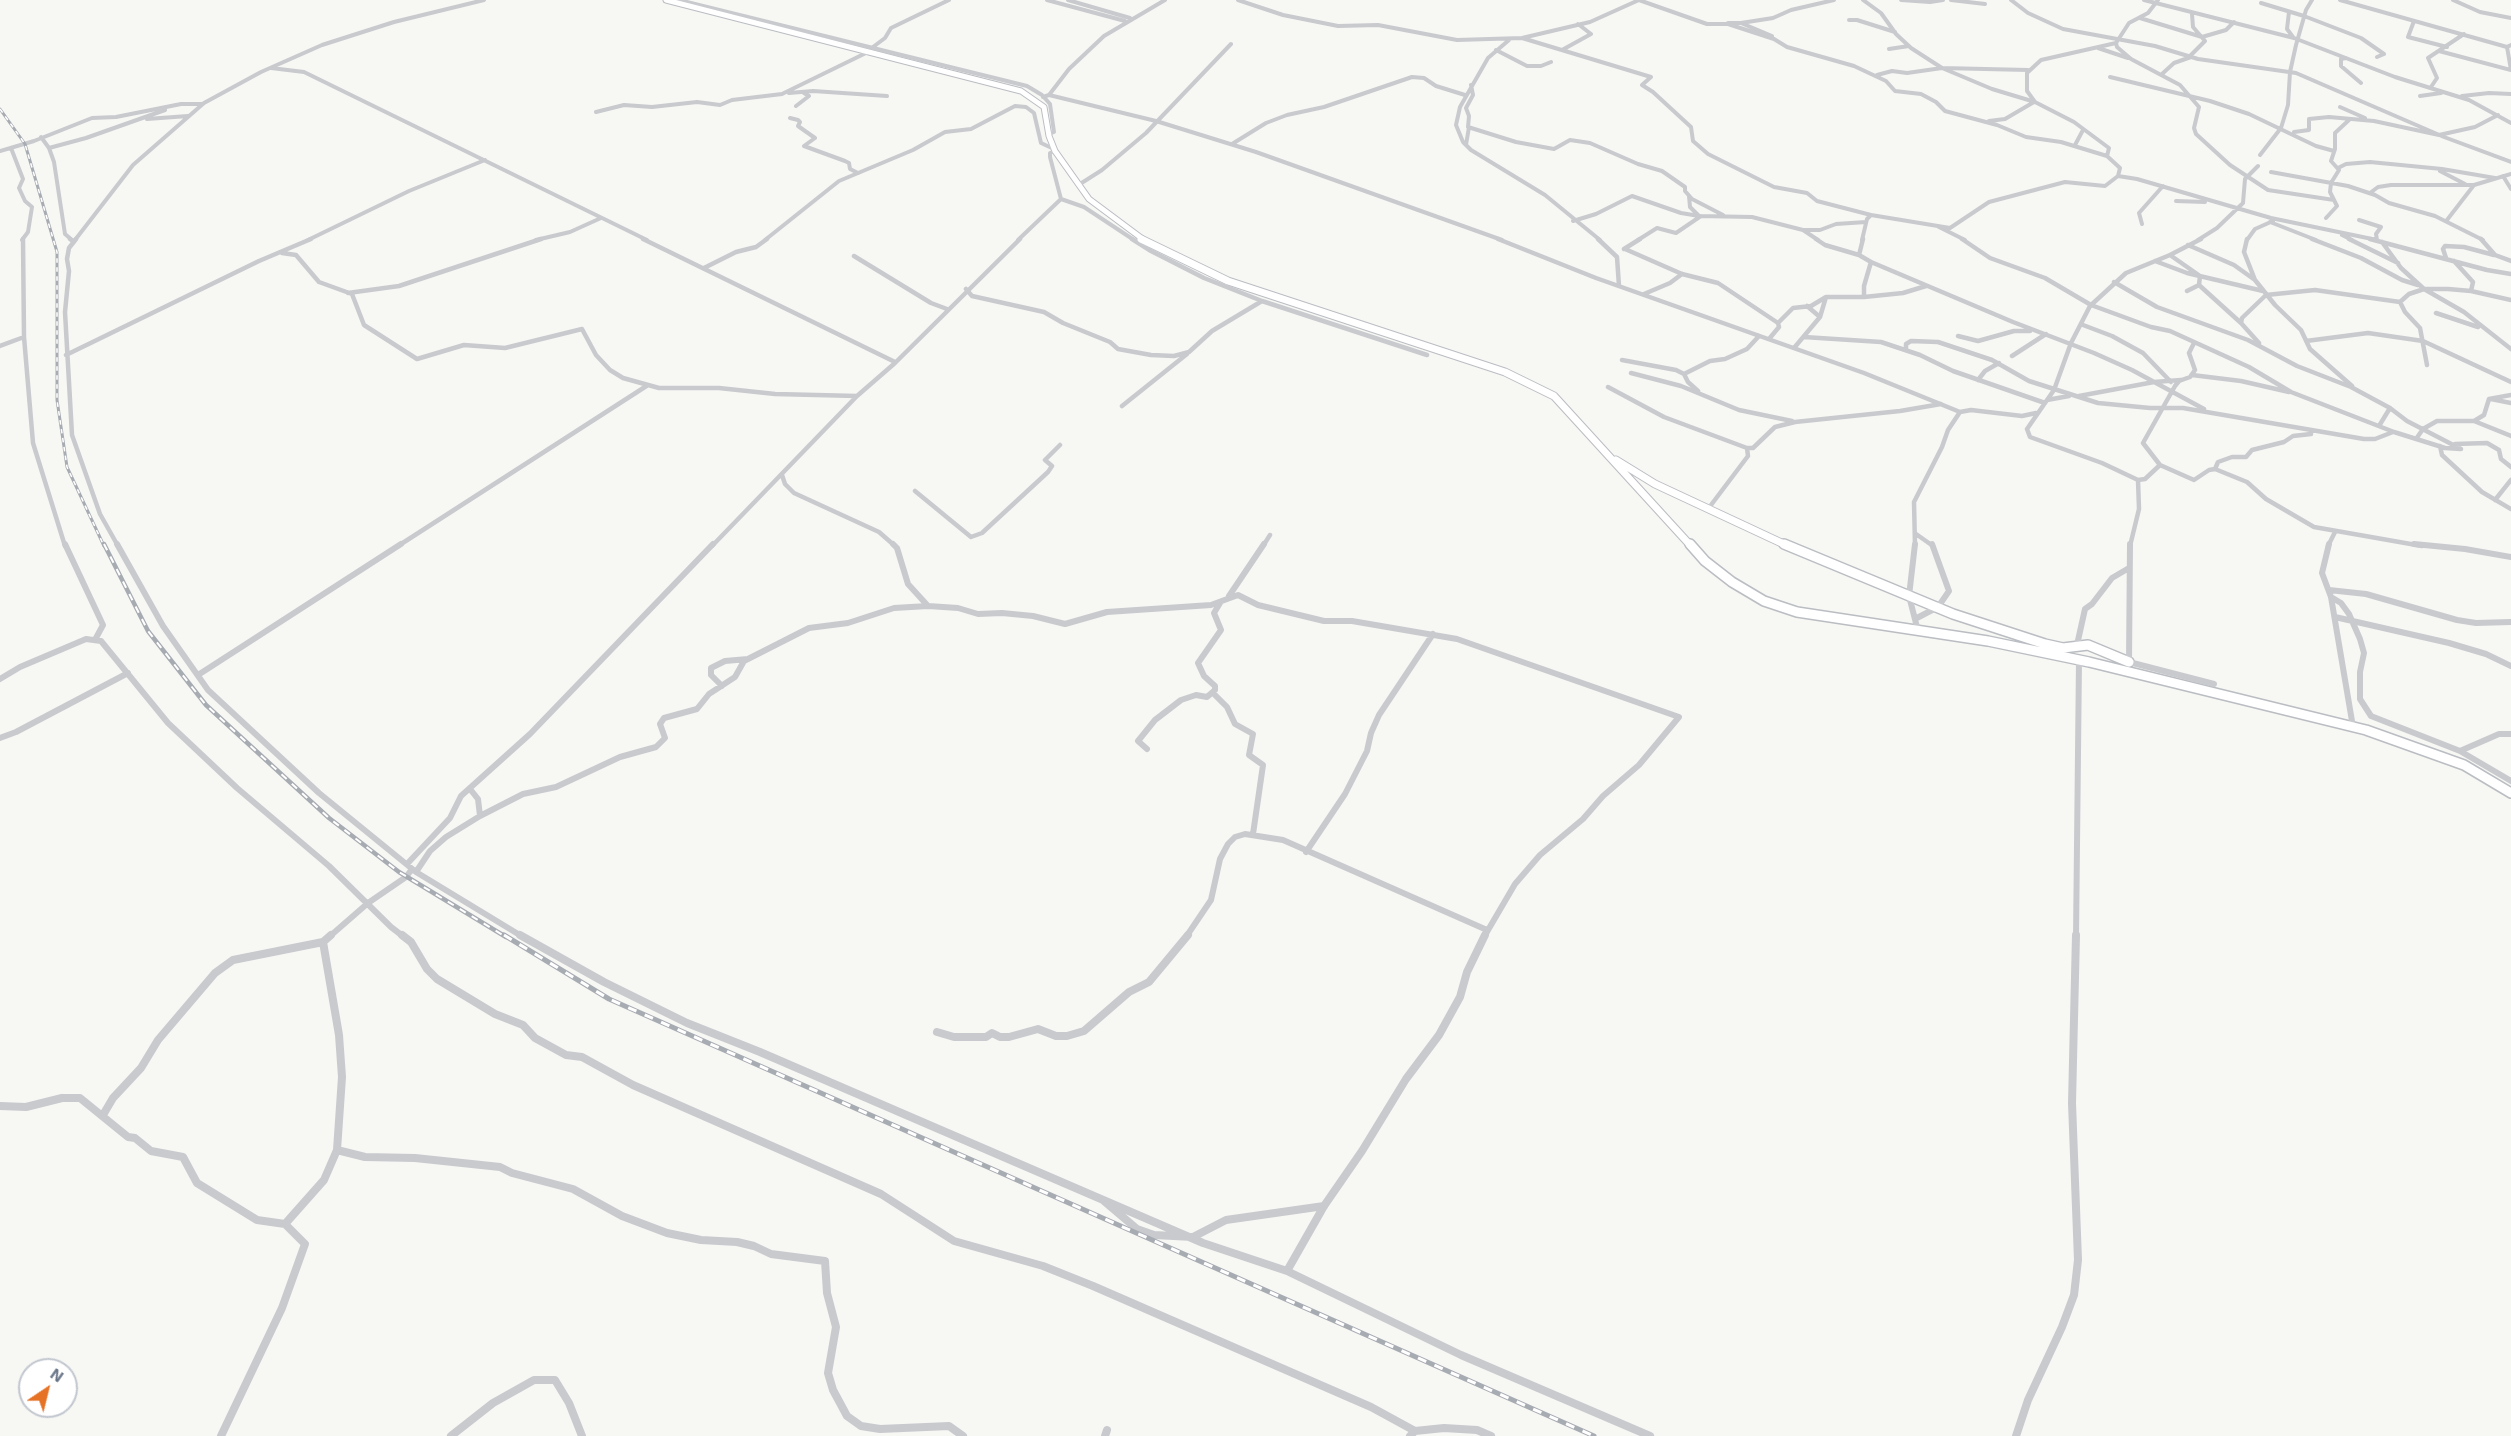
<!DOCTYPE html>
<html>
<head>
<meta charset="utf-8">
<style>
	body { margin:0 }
	#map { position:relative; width:2511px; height:1436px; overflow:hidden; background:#f7f7f4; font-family:"Exo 2",sans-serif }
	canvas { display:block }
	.north { position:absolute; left:18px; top:1358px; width:60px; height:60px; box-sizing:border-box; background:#fff; border:2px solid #c2c7cf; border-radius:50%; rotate:35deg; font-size:16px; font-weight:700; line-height:24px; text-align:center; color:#667286 }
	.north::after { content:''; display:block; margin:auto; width:21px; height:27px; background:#e67226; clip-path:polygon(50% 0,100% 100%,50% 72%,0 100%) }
</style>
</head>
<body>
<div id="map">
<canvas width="2511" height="1436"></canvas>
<div class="north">N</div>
</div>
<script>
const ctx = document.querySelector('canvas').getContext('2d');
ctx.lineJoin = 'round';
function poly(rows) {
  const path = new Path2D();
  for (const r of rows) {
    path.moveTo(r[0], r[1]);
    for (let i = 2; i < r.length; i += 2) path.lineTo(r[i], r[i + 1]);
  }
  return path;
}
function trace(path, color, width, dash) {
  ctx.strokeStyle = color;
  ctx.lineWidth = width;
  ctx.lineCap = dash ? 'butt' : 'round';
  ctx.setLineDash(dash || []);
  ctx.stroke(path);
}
const secondaryFar2 = poly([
	[666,0,1021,91,1044,107,1049,136,1055,151,1089,199,1144,240]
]);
const secondaryFar1 = poly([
	[1141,239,1228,281,1505,372,1554,396,1691,546],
	[1616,460,1655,484,1788,546]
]);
const secondary = poly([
	[1690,544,1705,561,1732,582,1764,601,1797,612,1988,641,2089,662,2366,730,2464,765,2511,793],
	[1784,544,1953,614,2045,644,2063,648,2088,645,2129,662]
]);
trace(secondaryFar2, '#babdc2', 7);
trace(secondaryFar1, '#babdc2', 9);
trace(secondary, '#babdc2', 12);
trace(poly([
	[679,0,1027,86,1042,95,1050,104,1054,132,1049,134],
	[1047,0,1125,21],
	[1068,0,1130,18],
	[1238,0,1283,15,1338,26,1378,25,1457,40,1522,38,1590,22,1639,0],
	[1639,0,1707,24,1728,24,1774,39,1787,47,1854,66,1886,81,1895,91,1921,94,1936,102,1945,111,1997,125,2026,137,2061,142,2107,156],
	[1863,0,1881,13,1896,34,1911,48,1942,68,1992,89,2035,102],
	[1901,0,1930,2,1943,0],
	[1951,0,1985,4],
	[2011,0,2028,13,2063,29,2155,46,2198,59,2296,73,2444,137,2511,162],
	[2144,0,2294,38,2395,77,2469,100,2511,123],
	[2340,0,2507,47,2511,45],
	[2453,0,2480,12,2511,18],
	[2261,3,2304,16,2361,38,2384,54,2377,57],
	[2289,12,2287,29,2293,37],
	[2140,18,2202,37,2226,30,2234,22],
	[1849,20,1857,20,1895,32],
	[2414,21,2408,37,2447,47],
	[1728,23,1741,23,1772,36],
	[1741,23,1773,18,1791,10,1834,0],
	[1522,38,1651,77,1642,85,1653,92,1691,127,1693,141,1708,154,1774,187,1807,193,1817,201,1871,215],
	[1509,40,1488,58,1460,107,1456,125,1463,142,1471,150,1545,195,1600,240],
	[2116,43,2117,47,2131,59,2180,85,2199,107,2194,128,2196,134,2230,165,2268,190,2334,200],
	[873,47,885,38,891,28,949,0],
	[2507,47,2511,70],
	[2098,48,2128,58],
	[1889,49,1909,46],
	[1496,50,1527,66,1541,66,1551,62],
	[1562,50,1591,34,1578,24],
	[2439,51,2511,70],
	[2190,56,2205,41,2193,27,2192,14],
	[2346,58,2341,59,2341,66,2361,83],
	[271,68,304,72,647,240],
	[2162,74,2174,63,2191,57],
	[1877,75,1892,71,1907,73,1942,68,2028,70],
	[2110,77,2210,101,2249,114,2316,146,2334,151],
	[1471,85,1473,95,1466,108,1469,116,1468,127,1516,142,1554,149,1570,140,1590,143,1638,164,1662,171,1685,187,1685,191,1692,199,1723,215],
	[2431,87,2437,78,2428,58,2464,34],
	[789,93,813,91,887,96],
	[1049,95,1069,69,1104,36,1165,0],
	[2420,96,2441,93],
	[2462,96,2489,93,2511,94],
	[1043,97,1049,95,1156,121,1256,152,1502,240],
	[796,106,809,96,804,93],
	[2340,107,2365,118],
	[596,112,624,105,652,107,697,102,720,105,732,100,782,94,868,52],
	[790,118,798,120,800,122,798,126,815,138,804,146,845,161,849,163,850,169,858,173],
	[147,119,188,116],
	[1989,121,2005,119,2034,102],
	[2294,132,2309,130,2309,119,2329,117,2374,121,2439,135,2475,127,2498,115],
	[41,137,49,148,54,162,65,234,72,240],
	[1232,144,1266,123,1287,115,1324,107,1412,77,1424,78,1436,86,1465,95],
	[1466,145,1469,127],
	[2075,145,2083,130],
	[11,148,23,179,19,188,25,201,32,207,28,232,22,240],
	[49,148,86,138,165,110],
	[0,151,34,141,92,118,116,117,181,104,202,104],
	[1055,151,1050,153,1050,157,1061,199],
	[2260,155,2281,128,2288,105,2290,72,2296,45,2306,10,2312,0],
	[2338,168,2346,164,2370,162,2442,169,2495,178],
	[2440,171,2465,184],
	[2271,172,2348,186,2375,195,2389,203,2435,216,2483,240],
	[2118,176,2120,168,2107,156,2109,148,2074,122,2035,102,2027,91,2027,73,2041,60,2116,43,2129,23,2148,13,2158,0],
	[2503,176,2511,189],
	[1080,184,1102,170,1146,133,1231,44],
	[2370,193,2378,187,2391,185,2474,185],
	[1689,196,1690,207,1699,216],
	[1061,199,1084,207,1134,240],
	[2176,201,2205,202],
	[2326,218,2337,206,2330,192,2331,183,2339,170,2331,161,2335,149,2335,133,2349,120],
	[2359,220,2381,227,2376,234,2377,240],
	[2447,220,2474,185,2511,174],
	[1573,221,1596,214,1632,196,1681,213,1699,216,1752,217,1803,230,1820,230,1836,224,1866,222],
	[2270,222,2316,240],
	[2142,224,2139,213,2163,186],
	[1939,227,1965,240],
	[1803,230,1818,240],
	[2342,235,2352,240],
	[75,240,133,165,204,103,261,72,322,45,394,22,484,0],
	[308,240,409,191,485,160],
	[536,240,570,232,601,218],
	[765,240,839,181,913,150,945,132,971,129,1015,106,1026,107,1034,113,1041,143,1054,149],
	[1018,240,1061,199],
	[1638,240,1657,228,1676,233,1701,216],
	[1862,240,1867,219,1871,215,1950,228,1989,202,2065,182,2105,186,2118,176,2137,179,2271,218,2377,240],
	[2198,240,2217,228,2243,203,2245,179,2258,166],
	[2247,240,2255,229,2273,221]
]), '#c8cace', 4);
trace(poly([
	[23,239,24,337,33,443,65,546],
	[70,239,74,242],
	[76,239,69,248,67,259,69,271,65,312,72,435,100,514,118,546],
	[643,239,895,362],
	[1132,239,1151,251,1204,278,1262,301,1427,355],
	[1498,239,1596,278,1864,373,1960,412,1971,410,2022,416,2036,413],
	[1598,239,1617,257,1619,286],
	[1816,239,1825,245,1859,255],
	[1962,239,1990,258,2045,278,2091,305,2151,327,2170,331,2249,367,2291,392,2394,432,2445,448,2461,449,2407,421,2390,408,2351,387,2297,366,2248,340,2157,307,2114,282],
	[2247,239,2244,252,2255,280],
	[2312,239,2361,258,2402,280,2418,285],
	[2349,239,2398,263],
	[2370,239,2487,270,2511,274],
	[2481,239,2495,255,2511,261],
	[2382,242,2401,268,2424,289,2464,312,2511,349],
	[2188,245,2234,265,2255,280,2275,305,2301,330,2310,349,2352,386],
	[1624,249,1640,239],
	[1625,249,1682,274,1718,283,1778,323,1779,327,1769,339],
	[282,253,296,255,319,282,352,294,364,325,417,359,464,345,505,348,582,329,596,355,610,370,623,378,659,388,719,388,775,394,857,396],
	[2170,255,2200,276,2199,285,2187,291],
	[854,256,931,303,947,309],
	[2446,258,2443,249,2445,246,2464,247,2494,255],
	[2155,261,2187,273,2263,291],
	[2454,261,2473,282,2471,291],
	[1871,262,2013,322,2094,353,2132,370,2204,409],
	[704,268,736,252,756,247,767,239],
	[2199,285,2241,323],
	[966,289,972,296,1044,312,1063,323,1110,342,1118,349,1151,355,1174,356,1189,352,1212,331,1262,301],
	[348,293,399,286,541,239],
	[1644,294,1670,283,1682,274],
	[1864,297,1903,293,1926,286],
	[1807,306,1820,317],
	[2436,313,2478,327],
	[1778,323,1793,308,1811,306,1826,297,1864,297,1864,286,1871,262,1859,255,1863,239],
	[2083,325,2112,336,2143,353,2171,382],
	[1958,336,1978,341,2014,331,2030,331],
	[1804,337,1881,342,1920,355,1953,371,2045,403],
	[2306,341,2368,333,2423,341,2511,382],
	[2194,343,2189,353,2195,370,2190,377,2179,381,2175,386,2143,443,2160,465,2145,479,2138,480,2102,463,2030,437,2027,429,2054,390,2071,343,2090,306,2126,273,2170,255,2201,239],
	[2259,343,2241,323,2242,318,2266,295,2315,290,2400,302],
	[0,346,24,337],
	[1794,348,1820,317,1826,297],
	[1906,350,1906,344,1911,341,1938,342,1992,360,2029,381,2098,403,2150,408,2183,408,2364,439,2375,439,2393,432],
	[66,355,259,261,311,239],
	[2012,356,2046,334],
	[1622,360,1676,370,1684,374,1688,382,1698,391],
	[2427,365,2420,328,2405,312,2400,302,2409,294,2424,289,2448,289,2471,291,2511,300],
	[1631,373,1681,386,1739,410,1792,421],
	[1684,374,1710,361,1725,359,1747,349,1759,336],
	[2192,375,2241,381,2289,392],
	[1978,380,1985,371,1999,363],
	[1608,387,1664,417,1747,448],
	[2079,396,2154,382,2181,380],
	[2491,399,2511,403],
	[2047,400,2069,396],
	[1122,406,1187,354],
	[2474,421,2511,436],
	[2379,426,2390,408],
	[2416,439,2423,429,2437,421,2474,421,2484,415,2489,399,2511,395],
	[2455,444,2487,443,2499,450,2501,459,2511,467],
	[2440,446,2442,455,2482,492,2511,509],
	[2160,465,2194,480,2209,470,2215,469,2218,462,2232,457,2246,457,2252,450,2284,442,2293,436,2311,434],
	[2215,469,2247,482,2266,499,2314,527,2422,546],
	[782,475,785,484,794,493,879,532,895,546],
	[915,491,971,537,982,533,1048,472,1052,466,1045,460,1060,445],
	[2495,500,2511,480],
	[1708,509,1748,456,1747,448,1753,448,1775,427,1795,422,1900,411,1941,404],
	[1916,534,1933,546],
	[398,546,648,385],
	[712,546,857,396,895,363,1020,239],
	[1263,546,1270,535],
	[1915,546,1914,502,1942,447,1948,430,1960,412],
	[2130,546,2139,509,2138,480],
	[2328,546,2335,532]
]), '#c8cace', 4.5);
trace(poly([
	[65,544,103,625,96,638],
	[117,544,163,626,208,690,319,793,416,872,523,937],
	[893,544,897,548,908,584,928,606],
	[1915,544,1909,596,1918,631],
	[2130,544,2129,662,2214,684],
	[2329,544,2322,573,2331,597,2353,727],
	[2414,544,2465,549,2511,557],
	[2329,590,2366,594,2457,620,2476,623,2511,622],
	[1229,596,1264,544],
	[2331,597,2341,603,2349,614,2360,639,2364,653,2360,672,2360,699,2371,716,2460,751,2499,734,2511,734],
	[2335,617,2449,643,2486,654,2511,666],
	[1915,619,1938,607,1949,591,1932,544],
	[2077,645,2085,609,2092,604,2112,578,2129,568],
	[198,675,401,544],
	[0,679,20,667,86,639,101,641,168,723,237,788,329,866,391,927,404,937],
	[722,686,711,675,711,668,725,661,748,659],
	[1213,693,1227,707,1235,724,1253,734,1249,755,1263,765,1253,834],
	[0,738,16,732,128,673],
	[1147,749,1138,741,1155,720,1181,700,1196,695,1207,697,1215,690,1215,686,1204,676,1198,663,1221,630,1214,613,1220,603],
	[2460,751,2511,781],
	[470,789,478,799,480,816],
	[1306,852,1345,794,1367,751,1371,733,1379,715,1433,634],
	[407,864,450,818,461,796,530,734,713,544],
	[416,872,430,851,446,837,480,816,523,794,556,787,620,757,656,747,665,738,660,724,664,718,697,709,709,694,735,677,744,661,809,628,848,623,894,608,928,606,958,608,978,614,1002,613,1033,616,1065,624,1107,612,1211,605,1238,595,1258,605,1324,621,1352,621,1457,639,1679,717,1639,765,1603,796,1583,819,1540,855,1515,884,1484,937],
	[329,937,368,903,406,877,412,869],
	[1186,937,1211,900,1220,859,1228,844,1235,837,1245,834,1283,840,1487,930],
	[2076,937,2079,661]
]), '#c8cace', 6);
trace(poly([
	[402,935,411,942,427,969,437,979,495,1014,523,1025,535,1038,566,1055,582,1057,633,1085,881,1194,954,1241,1043,1266,1093,1286,1371,1407,1415,1431],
	[520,935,604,982,687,1023,760,1052,1203,1243,1287,1271,1461,1355,1650,1436],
	[937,1032,954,1037,986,1037,992,1033,1000,1037,1009,1037,1038,1029,1056,1036,1067,1036,1084,1031,1129,992,1149,982,1188,935],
	[0,1106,26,1107,62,1098,80,1098,128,1137,135,1138,151,1151,183,1157,197,1183,257,1220,285,1224],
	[103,1115,113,1098,141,1068,158,1040,215,973,233,960,323,942,331,935],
	[337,1150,365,1157,415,1158,500,1167,512,1173,573,1189,622,1216,667,1233,701,1240,737,1242,754,1246,771,1254,825,1261,827,1293,836,1327,828,1373,833,1390,847,1416,861,1426,880,1429,949,1426,963,1436],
	[1104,1201,1137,1229,1154,1235,1193,1237,1226,1220,1324,1206],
	[1287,1271,1324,1206,1362,1151,1406,1079,1439,1035,1460,997,1467,972,1485,935],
	[221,1436,282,1308,305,1244,285,1224,324,1180,337,1150,342,1077,339,1035,323,942],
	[451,1436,493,1403,534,1380,555,1380,569,1403,582,1436],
	[1105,1436,1107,1430],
	[1410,1436,1415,1431,1444,1428,1477,1430,1491,1436],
	[2016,1436,2028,1400,2062,1327,2074,1295,2078,1260,2072,1103,2076,935]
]), '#c8cace', 8);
trace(secondaryFar2, '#fff', 5);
trace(secondaryFar1, '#fff', 7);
trace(secondary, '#fff', 9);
const railFar2 = poly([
	[0,109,25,144,57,252,57,400,67,467,104,546]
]);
const railFar1 = poly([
	[104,544,148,631,206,705,329,818,399,872,506,937]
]);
const rail = poly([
	[504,935,609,999,1594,1436]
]);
trace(railFar2, '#a7abb2', 3);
trace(railFar1, '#a7abb2', 4.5);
trace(rail, '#a7abb2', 5);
trace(railFar2, '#fff', 1.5, [4.5]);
trace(railFar1, '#fff', 2, [7]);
trace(rail, '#fff', 3, [9]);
</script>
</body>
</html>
